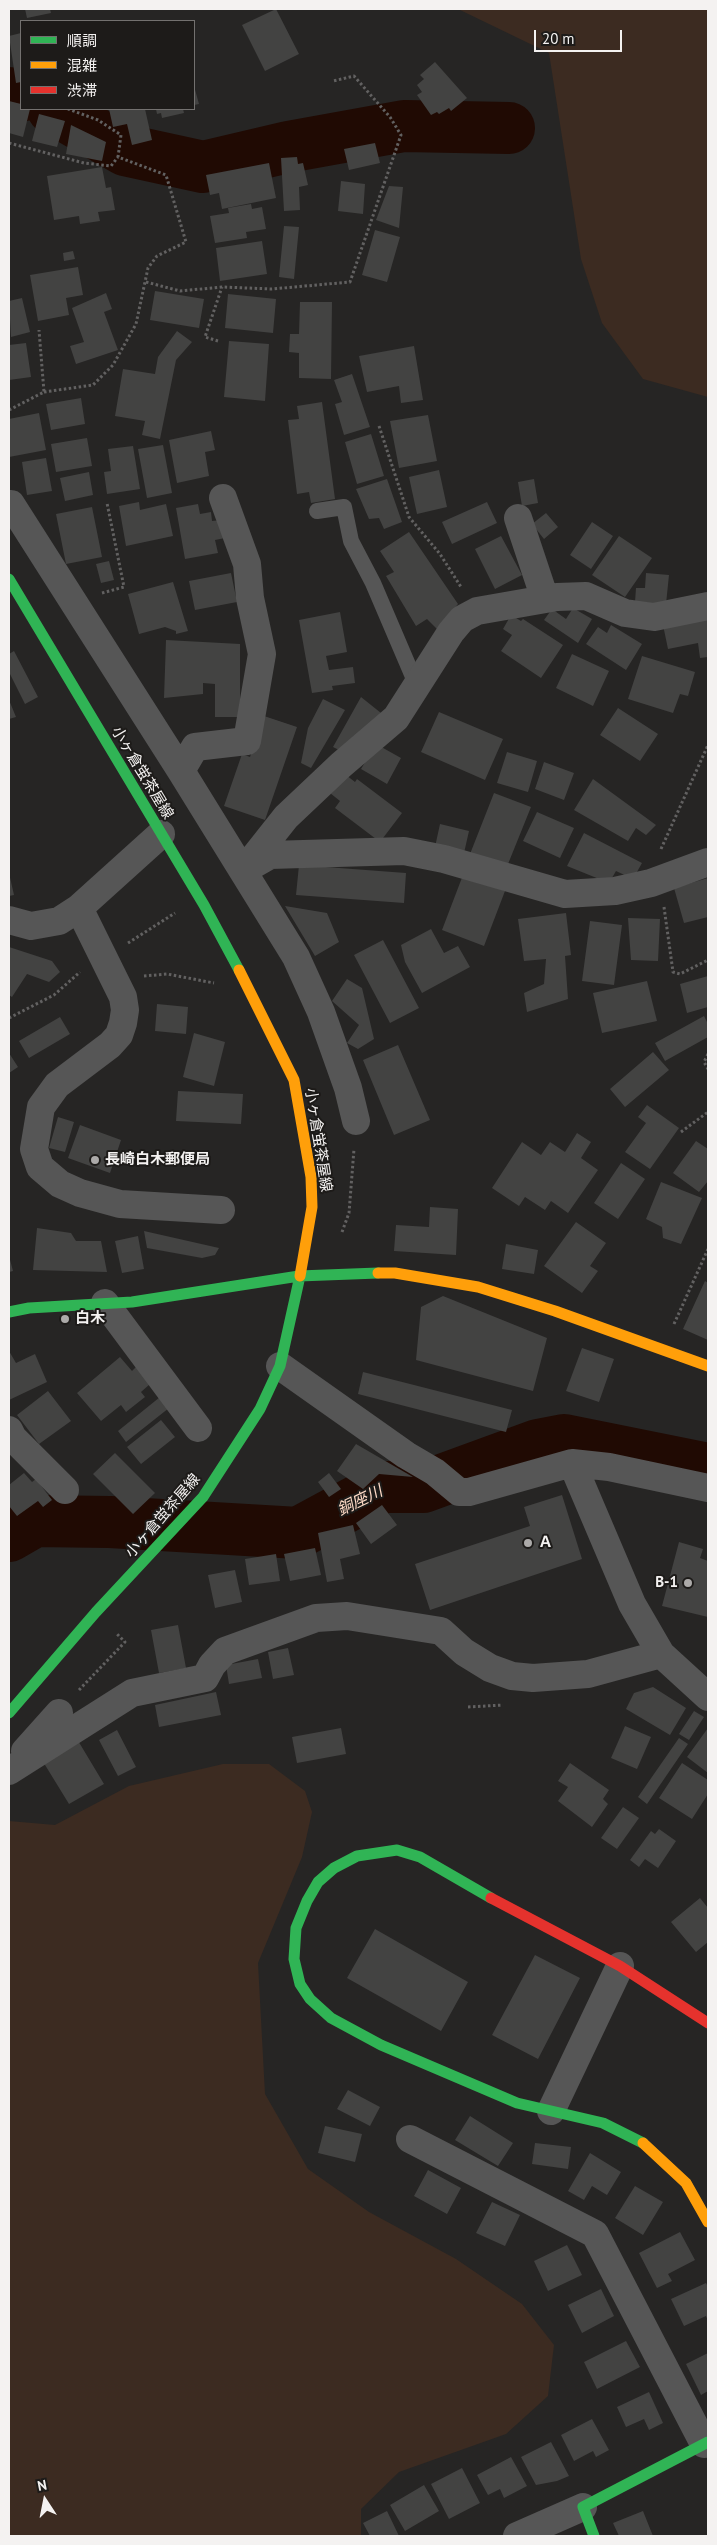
<!DOCTYPE html>
<html>
<head>
<meta charset="utf-8">
<style>
	body { margin:0 }
	#map { position:relative; width:717px; height:2545px; overflow:hidden; background:#262524; font-family:"PT Sans","Noto Sans JP",sans-serif }
	canvas { display:block }
	.frame { position:absolute; inset:0; border:10px solid #f4f2f1; pointer-events:none }
	.legend { position:absolute; left:20px; top:20px; width:175px; height:90px; box-sizing:border-box; background:#1d1b19; border:1px solid #73716f; margin:0; padding:6px 9px; list-style:none; font-size:15px; color:#f4f2f1 }
	.legend li { display:flex; align-items:center; gap:10px; height:25px }
	.legend b { width:25px; border:1px solid #73716f }
	.north { position:absolute; left:20px; top:2475px; width:50px; height:50px; -webkit-text-stroke:4px #1d1b19; paint-order:stroke; rotate:349deg; font-size:14px; font-weight:700; line-height:20px; text-align:center; color:#f4f2f1 }
	.north::after { content:''; display:block; margin:auto; width:18px; height:22px; background:#f4f2f1; clip-path:polygon(50% 0,100% 100%,50% 72%,0 100%) }
	.scale { position:absolute; left:534px; top:30px; width:88px; height:22px; box-sizing:border-box; border:2px solid #f4f2f1; border-top:0; padding-left:6px; font-size:15px; line-height:18px; white-space:nowrap; color:#f4f2f1; -webkit-text-stroke:4px #1d1b19; paint-order:stroke }
</style>
</head>
<body>
<div id="map">
<canvas width="717" height="2545"></canvas>
<div class="frame"></div>
<ul class="legend">
<li><b style="height:6px;background:#30b455"></b>順調</li>
<li><b style="height:6px;background:#ff9f0a"></b>混雑</li>
<li><b style="height:6px;background:#e5322d"></b>渋滞</li>
</ul>
<div class="north">N</div>
<div class="scale">20 m</div>
</div>
<script>
const ctx = document.querySelector('canvas').getContext('2d');
ctx.lineJoin = 'round';
function paint(path, color) {
  ctx.fillStyle = color;
  ctx.fill(path, 'evenodd');
}
function poly(rows) {
  const path = new Path2D();
  for (const r of rows) {
    path.moveTo(r[0], r[1]);
    for (let i = 2; i < r.length; i += 2) path.lineTo(r[i], r[i + 1]);
  }
  return path;
}
function trace(path, color, width, dash) {
  ctx.strokeStyle = color;
  ctx.lineWidth = width;
  ctx.lineCap = dash ? 'butt' : 'round';
  ctx.setLineDash(dash || []);
  ctx.stroke(path);
}
function label(font, color, halo, rows, align = 'center') {
  ctx.font = font + ' "PT Sans","Noto Sans JP",sans-serif';
  ctx.lineWidth = 4;
  ctx.setLineDash([]);
  ctx.textBaseline = 'middle';
  ctx.strokeStyle = halo;
  ctx.fillStyle = color;
  for (const [text, x, y, turn = 0] of rows) {
    ctx.save();
    ctx.translate(x, y);
    ctx.rotate((+turn || 0) * Math.PI / 180);
    ctx.textAlign = isNaN(turn) ? turn : align;
    if (halo) ctx.strokeText(text, 0, 0);
    ctx.fillText(text, 0, 0);
    ctx.restore();
  }
}
paint(poly([
	[458,9,708,9,708,397,643,379,602,323,581,259,549,53],
	[223,1764,269,1764,305,1791,312,1812,302,1857,258,1963,265,2094,308,2169,369,2212,456,2259,522,2304,554,2345,548,2396,506,2434,399,2472,361,2509,361,2536,9,2536,9,1821,55,1825,129,1786]
]), '#3c2b21');
trace(poly([
	[9,93,21,96],
	[53,109,125,150,203,167,288,147,404,126,509,128],
	[9,1536,35,1521,110,1522,298,1533,383,1487,423,1487,538,1445,564,1440,708,1469]
]), '#200a03', 52);
paint(poly([
	[25,9,50,9,51,13,27,18],
	[276,9,299,54,265,71,242,25],
	[21,33,21,82,16,83,9,36],
	[435,62,467,98,451,111,449,108,439,114,437,112,431,115,417,95,422,92,417,85,424,79,420,75],
	[194,86,199,104,194,105],
	[9,101,21,104,21,109,30,109,23,137,9,133],
	[109,109,145,109,152,140,132,145,127,124,113,127],
	[156,109,183,109,184,113,162,118,161,113,157,114],
	[39,114,65,121,57,147,32,141],
	[71,125,106,142,102,161,66,154],
	[375,143,380,163,349,170,344,149],
	[297,157,298,164,303,163,308,185,299,187,300,210,284,211,281,158],
	[269,163,276,198,222,209,219,193,210,195,206,175],
	[102,167,106,188,111,187,115,210,98,212,100,221,80,224,79,216,54,220,47,176],
	[341,181,365,184,363,214,338,211],
	[389,186,403,187,399,228,376,220],
	[251,204,252,209,262,207,266,229,246,232,247,238,215,243,210,216,229,213,228,208],
	[284,226,299,227,294,279,279,277],
	[375,230,400,237,387,282,362,275],
	[262,241,267,274,220,281,216,248],
	[73,251,75,259,64,261,63,253],
	[78,267,83,295,66,298,69,315,38,321,30,275],
	[155,291,204,299,199,328,150,320],
	[106,293,112,309,104,312,118,350,76,364,70,346,84,342,72,308],
	[228,294,276,299,273,333,225,328],
	[22,298,30,332,11,337,9,301],
	[300,302,332,302,331,379,299,378,299,353,289,352,290,334,299,334],
	[177,331,192,342,176,360,160,439,142,435,145,421,115,416,123,369,155,374,158,357],
	[229,341,269,344,265,401,224,397],
	[26,343,31,377,9,380,9,345],
	[414,346,423,400,401,403,399,386,367,392,359,356],
	[352,374,370,427,344,435,335,404,342,402,334,380],
	[81,398,85,424,51,430,46,404],
	[322,402,335,499,311,503,309,492,297,494,288,420,299,419,297,406],
	[39,413,46,450,9,457,9,419],
	[428,415,437,461,399,468,390,421],
	[211,431,215,450,205,452,209,476,177,483,169,440],
	[371,434,384,476,357,484,345,442],
	[87,438,92,466,56,472,51,444],
	[163,445,172,493,147,498,138,449],
	[133,446,140,489,107,494,104,472,111,471,108,449],
	[46,458,52,491,27,495,22,462],
	[439,470,447,507,417,514,409,477],
	[89,472,93,495,65,501,60,478],
	[387,479,402,522,384,529,379,518,369,519,356,489],
	[534,479,538,503,522,506,518,482],
	[139,502,140,510,166,504,173,536,126,546,119,506],
	[487,502,497,523,452,544,442,522],
	[198,504,200,514,211,512,212,521,222,520,225,538,215,540,218,553,185,559,176,508],
	[92,507,102,557,66,564,56,514],
	[546,513,558,527,544,539,532,524],
	[592,522,613,536,591,569,570,555],
	[409,532,458,604,437,629,427,619,416,626,386,576,394,572,380,551],
	[501,536,522,575,495,589,475,549],
	[619,536,652,558,625,597,592,575],
	[109,561,114,580,101,583,96,564],
	[231,573,237,602,195,610,189,581],
	[646,573,669,575,666,604,635,602,636,588,645,588],
	[173,582,188,631,176,634,176,631,165,627,139,634,128,594],
	[573,608,592,619,578,643,544,620,552,609,566,619],
	[340,612,347,652,326,656,329,670,353,667,355,683,332,686,333,690,312,693,299,620],
	[511,615,521,621,523,619,563,645,541,678,501,651,512,635,503,629],
	[708,617,708,657,700,658,698,643,668,649,663,625],
	[611,625,642,644,626,670,586,644,598,627,607,633],
	[166,640,240,644,240,717,215,717,215,684,203,683,203,694,164,698],
	[14,651,38,697,25,704,9,672,9,654],
	[572,654,609,671,593,706,556,688],
	[642,656,695,672,688,696,680,694,673,713,628,699],
	[361,697,381,713,343,752,333,747],
	[323,699,345,710,311,768,301,763,308,728],
	[9,700,16,717,9,719],
	[618,708,658,734,640,761,600,735],
	[439,712,503,739,485,780,421,752],
	[264,716,297,727,265,820,224,806,242,754,250,757],
	[376,744,401,758,387,784,361,769],
	[507,752,537,761,528,792,497,783],
	[544,762,574,773,564,800,535,789],
	[346,775,355,782,357,779,402,813,380,842,335,808,340,801,330,793],
	[593,779,656,825,646,835,636,828,628,841,574,810],
	[494,793,531,807,506,869,470,854],
	[537,812,574,828,560,858,523,841],
	[440,824,469,831,464,853,435,847],
	[584,833,642,863,633,879,616,871,609,883,567,866],
	[299,865,406,873,404,903,296,895],
	[9,873,14,895,9,896],
	[463,875,505,891,484,946,442,930],
	[708,878,708,917,684,923,674,888],
	[285,906,327,913,339,942,315,956],
	[566,913,571,955,565,956,568,999,527,1012,524,993,544,984,546,959,524,961,518,919],
	[628,918,660,919,658,961,631,960],
	[590,921,622,925,614,985,582,981],
	[431,929,444,953,458,946,470,967,422,993,405,962,401,945],
	[383,940,419,1008,390,1023,354,955],
	[9,947,52,961,60,972,49,982,27,974,12,997,9,995],
	[708,976,708,1007,687,1013,680,984],
	[347,979,362,988,374,1039,358,1049,347,1043,359,1025,332,1001],
	[647,981,657,1021,602,1033,593,993],
	[157,1004,188,1007,186,1034,155,1031],
	[704,1016,708,1024,708,1037,665,1061,655,1043],
	[60,1017,70,1034,29,1058,19,1041],
	[194,1033,225,1042,214,1086,183,1077],
	[398,1045,430,1120,394,1135,363,1060],
	[653,1052,669,1070,625,1107,610,1089],
	[9,1053,18,1067,9,1073],
	[178,1091,243,1094,241,1124,176,1121],
	[647,1105,679,1128,650,1169,625,1152,646,1123,638,1117],
	[58,1117,74,1122,65,1152,49,1148],
	[80,1125,121,1140,110,1173,68,1158],
	[577,1133,591,1142,581,1158,598,1170,568,1213,551,1201,545,1210,525,1197,519,1206,492,1188,522,1142,541,1155,550,1142,565,1152],
	[696,1141,708,1149,708,1181,699,1192,673,1173],
	[621,1163,645,1179,618,1219,594,1203],
	[661,1182,702,1198,681,1244,663,1238,662,1227,646,1219],
	[430,1207,458,1209,456,1255,394,1251,396,1225,429,1227],
	[576,1222,606,1243,590,1266,598,1271,582,1293,544,1266],
	[37,1228,71,1233,76,1241,101,1241,107,1272,33,1270],
	[144,1231,219,1248,215,1255,202,1258,147,1248],
	[138,1236,144,1269,122,1273,115,1241],
	[506,1244,538,1250,534,1274,502,1269],
	[9,1256,13,1271,9,1272],
	[705,1281,708,1283,708,1340,683,1329],
	[443,1296,547,1338,533,1391,416,1360,421,1307],
	[582,1348,614,1359,599,1402,566,1391],
	[9,1351,16,1363,35,1354,47,1382,9,1400],
	[120,1357,132,1371,136,1367,150,1384,141,1392,145,1397,126,1412,121,1405,101,1421,77,1393],
	[363,1372,512,1410,506,1432,358,1394],
	[48,1391,71,1421,39,1444,17,1415],
	[160,1397,169,1408,126,1442,118,1431],
	[161,1420,175,1437,141,1464,127,1447],
	[356,1444,413,1477,379,1474,363,1489,337,1471],
	[115,1453,155,1493,133,1514,93,1474],
	[24,1473,32,1482,36,1479,52,1500,43,1507,38,1501,17,1516,9,1506,9,1485],
	[329,1473,341,1489,329,1497,318,1482],
	[562,1495,582,1559,430,1610,415,1564,530,1526,524,1507],
	[382,1505,397,1525,371,1544,356,1523],
	[353,1525,360,1554,340,1559,344,1579,327,1582,318,1533],
	[679,1542,703,1549,700,1558,708,1561,708,1617,662,1606],
	[315,1548,321,1575,290,1581,284,1554],
	[276,1554,280,1581,249,1585,245,1559],
	[235,1570,242,1602,215,1608,208,1575],
	[178,1625,186,1668,159,1673,151,1630],
	[288,1648,294,1675,273,1679,268,1652],
	[258,1659,262,1678,229,1684,226,1665],
	[653,1687,686,1708,670,1735,626,1709,634,1693],
	[216,1692,221,1715,159,1727,155,1705],
	[694,1711,704,1717,689,1740,679,1734],
	[625,1726,651,1737,637,1769,611,1758],
	[341,1728,346,1754,297,1763,292,1737],
	[708,1728,708,1773,687,1757],
	[117,1730,136,1767,118,1776,99,1740],
	[679,1738,688,1744,647,1804,638,1797],
	[77,1739,104,1784,69,1804,42,1760],
	[570,1763,609,1790,603,1799,608,1804,592,1827,558,1801,568,1787,558,1781],
	[682,1763,708,1780,708,1794,692,1819,659,1798],
	[623,1807,639,1818,617,1849,601,1838],
	[659,1829,676,1841,658,1868,645,1859,639,1867,630,1860,651,1831,655,1834],
	[700,1898,708,1908,708,1942,696,1952,671,1922],
	[375,1929,468,1982,441,2031,347,1978],
	[535,1955,580,1978,538,2059,492,2035],
	[348,2090,380,2107,370,2126,337,2109],
	[470,2116,513,2143,498,2166,455,2140],
	[325,2126,362,2134,355,2162,318,2153],
	[535,2143,571,2147,568,2169,532,2164],
	[590,2153,621,2172,607,2195,592,2186,584,2200,568,2191],
	[428,2170,461,2188,447,2214,414,2196],
	[635,2186,663,2202,643,2235,615,2218],
	[492,2202,520,2215,505,2246,476,2233],
	[680,2232,695,2260,668,2274,672,2281,657,2288,639,2253],
	[567,2245,582,2275,548,2291,534,2261],
	[706,2283,708,2287,708,2321,706,2316,684,2326,671,2299],
	[601,2289,614,2316,582,2333,568,2305],
	[626,2341,640,2367,597,2389,584,2362],
	[708,2353,708,2391,701,2395,686,2364],
	[649,2392,663,2423,649,2430,644,2419,626,2427,617,2407],
	[592,2419,609,2450,596,2457,593,2451,574,2461,561,2435],
	[551,2442,569,2476,557,2481,536,2485,521,2457],
	[511,2457,527,2486,504,2498,500,2489,488,2495,477,2475],
	[462,2468,480,2503,449,2519,431,2484],
	[424,2485,439,2511,405,2531,390,2505],
	[387,2511,399,2536,370,2536,363,2523],
	[643,2511,653,2536,619,2536,613,2523]
]), '#434342');
trace(poly([
	[9,143,84,163,111,166,118,157],
	[146,282,180,291,222,287,272,289,350,282,401,135,390,117,354,76,333,81],
	[218,341,205,337,222,287],
	[44,392,93,385,113,365,136,324,148,268,157,256,186,242,166,175,118,157,121,135,98,120,68,109],
	[9,410,44,392,39,330],
	[379,426,409,517,440,554,461,587],
	[102,593,124,587,107,503],
	[661,849,708,745],
	[664,907,673,972,680,974,708,960],
	[128,943,175,913],
	[144,976,167,974,214,983],
	[9,1018,54,995,80,972],
	[708,1054,704,1062,708,1069],
	[681,1132,708,1112],
	[342,1232,349,1213,354,1149],
	[674,1324,708,1249],
	[79,1690,125,1642,116,1633],
	[468,1707,503,1705]
]), '#626161', 3, [2.5, 2.5]);
trace(poly([
	[317,511,344,507,351,541,373,583,417,686]
]), '#565656', 16);
trace(poly([
	[9,504,11,504,181,771,296,957,321,1012,348,1088,356,1121],
	[518,518,545,599],
	[181,771,195,747,247,741,262,654,250,598,247,564,223,498],
	[249,867,270,855,404,851,444,859,565,894,615,891,651,883,708,862],
	[244,870,286,817,341,765,396,718,451,632,462,619,477,611,557,597,586,596,625,613,654,617,708,606],
	[79,908,123,997,125,1010,123,1023,119,1035,110,1045,57,1085,41,1107,34,1149,40,1167,60,1184,80,1193,120,1204,221,1210],
	[9,920,31,926,59,921,79,908,161,834],
	[105,1303,198,1428],
	[280,1366,406,1455,435,1472,459,1492,469,1492,572,1463,632,1604,661,1654,708,1697],
	[9,1430,13,1438,65,1490],
	[572,1463,609,1467,708,1488],
	[25,1751,59,1713],
	[9,1771,132,1693,205,1678,212,1665,225,1651,316,1618,347,1616,441,1631,464,1652,490,1668,512,1676,533,1678,588,1674,661,1654],
	[551,2111,620,1966],
	[410,2139,595,2234,704,2444],
	[517,2536,583,2507]
]), '#565656', 28);
trace(poly([
	[9,579,204,905,239,970],
	[9,1312,29,1308,132,1302,299,1276,378,1273],
	[9,1713,96,1612,203,1497,260,1409,280,1366,300,1276],
	[491,1898,420,1857,397,1850,357,1856,334,1868,318,1882,307,1901,296,1928,294,1959,300,1984,310,1999,331,2018,381,2045,517,2103,603,2123,643,2143],
	[594,2536,583,2507,708,2442]
]), '#30b455', 11);
trace(poly([
	[239,970,294,1080,311,1177,312,1207,300,1276],
	[378,1273,395,1273,478,1287,555,1311,708,1366],
	[643,2143,686,2183,708,2222]
]), '#ff9f0a', 11);
trace(poly([
	[491,1898,620,1966,708,2023]
]), '#e5322d', 11);
for (const [x, y, r, color] of [
	[95,1160,5,"#acaaa9"],
	[65,1319,5,"#acaaa9"],
	[528,1543,5,"#acaaa9"],
	[688,1583,5,"#acaaa9"]
]) {
  const dot = new Path2D();
  dot.arc(x, y, r, 0, 2 * Math.PI);
  ctx.fillStyle = color;
  ctx.fill(dot);
  trace(dot, '#1d1b19', 2);
}
label('15px', '#f4f2f1', '#1d1b19', [
	["小ヶ倉蛍茶屋線",142,773,59],
	["小ヶ倉蛍茶屋線",318,1140,81],
	["小ヶ倉蛍茶屋線",163,1516,-49]
]);
label('bold 15px', '#f4f2f1', '#1d1b19', [
	["長崎白木郵便局",105,1160],
	["白木",75,1319],
	["Ａ",538,1543],
	["B-1",678,1583,"right"]
], 'left');
label('italic 16px', '#ffdbc7', '#1d1b19', [
	["銅座川",360,1501,-26]
]);
</script>
</body>
</html>
